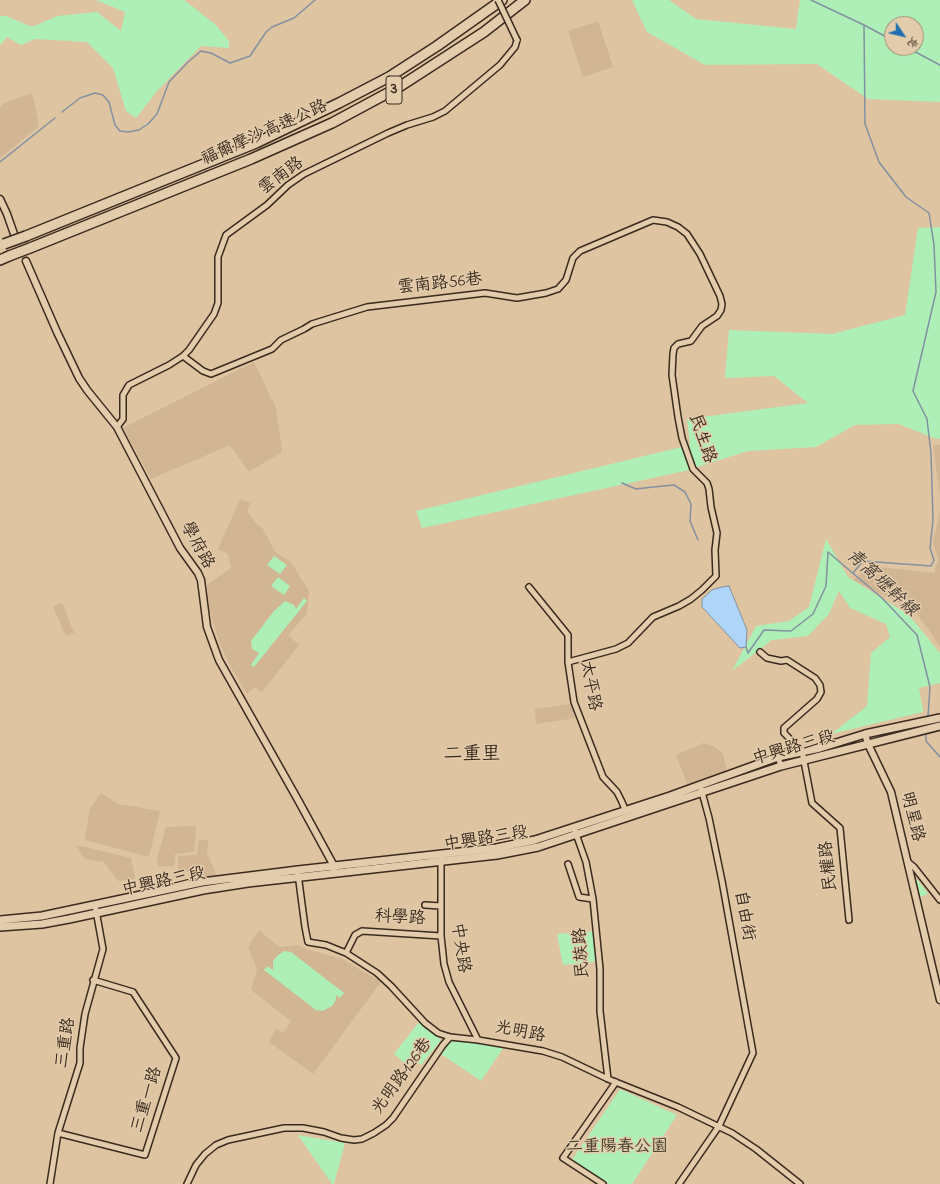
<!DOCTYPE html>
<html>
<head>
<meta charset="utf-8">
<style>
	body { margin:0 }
	#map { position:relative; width:940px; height:1184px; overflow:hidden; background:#dfc4a1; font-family:"Indie Flower","LXGW WenKai TC",sans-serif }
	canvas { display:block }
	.north { position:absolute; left:884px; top:16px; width:40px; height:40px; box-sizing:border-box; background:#e2ccac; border:1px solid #9f8b73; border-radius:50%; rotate:125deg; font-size:11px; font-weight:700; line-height:16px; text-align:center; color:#3b2a1e }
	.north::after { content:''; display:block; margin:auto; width:14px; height:18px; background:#1f6fb2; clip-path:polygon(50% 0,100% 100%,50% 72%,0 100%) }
</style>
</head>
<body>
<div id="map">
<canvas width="940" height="1184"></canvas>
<div class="north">北</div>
</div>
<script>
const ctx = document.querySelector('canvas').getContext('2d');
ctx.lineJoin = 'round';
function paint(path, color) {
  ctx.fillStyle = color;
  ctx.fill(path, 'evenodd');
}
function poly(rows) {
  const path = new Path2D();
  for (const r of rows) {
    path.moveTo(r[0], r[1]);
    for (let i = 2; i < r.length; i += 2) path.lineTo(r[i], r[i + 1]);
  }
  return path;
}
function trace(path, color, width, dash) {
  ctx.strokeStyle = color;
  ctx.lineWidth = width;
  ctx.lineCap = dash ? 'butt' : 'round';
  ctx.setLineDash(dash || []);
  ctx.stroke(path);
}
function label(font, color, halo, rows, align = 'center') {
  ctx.font = font + ' "Indie Flower","LXGW WenKai TC",sans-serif';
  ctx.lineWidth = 3;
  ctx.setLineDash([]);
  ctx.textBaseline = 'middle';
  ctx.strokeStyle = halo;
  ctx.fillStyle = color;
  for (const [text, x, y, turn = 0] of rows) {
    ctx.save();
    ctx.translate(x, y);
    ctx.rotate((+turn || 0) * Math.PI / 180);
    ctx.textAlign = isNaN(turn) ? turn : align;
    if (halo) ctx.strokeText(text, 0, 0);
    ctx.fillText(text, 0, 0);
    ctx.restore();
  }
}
paint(poly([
	[598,21,613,67,583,77,568,31],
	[32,93,39,126,0,158,0,108,4,103],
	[254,362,276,408,282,452,249,472,230,445,151,479,123,428],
	[933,445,940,445,940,496],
	[240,499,250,503,247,511,255,522,263,529,275,552,291,562,309,591,307,614,288,635,299,645,262,692,255,687,247,694,233,671,220,645,209,608,207,585,231,568,228,554,218,549],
	[940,511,940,646,915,611,853,580,870,566,934,573,938,559,933,542],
	[62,603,74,633,66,636,53,607],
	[571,704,575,718,536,724,535,709],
	[703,743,714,746,723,754,727,771,688,785,676,755],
	[101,793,118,804,160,811,149,857,85,840,90,808],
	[196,826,194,852,175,854,174,866,158,867,157,859,166,827],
	[199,840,208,840,207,854,218,877,201,880,198,873,178,871,178,856,197,855],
	[76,845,131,858,135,879,118,881,104,862,84,859],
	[259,930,279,947,299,945,306,949,342,959,381,982,313,1074,269,1042,276,1028,283,1033,291,1021,251,990,257,969,248,947]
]), '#d2b592');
paint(poly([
	[96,0,184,0,215,24,229,41,229,48,201,46,158,90,136,118,126,111,113,68,87,42,35,39,21,45,7,37,0,45,0,16,6,16,32,27,57,16,97,12,121,31,125,12],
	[632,0,669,0,696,19,796,29,800,0,940,0,940,102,868,99,817,64,705,65,647,32],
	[892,24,916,24,916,48,892,48],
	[940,227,940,439,936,439,899,424,855,425,816,447,748,451,685,471,422,528,416,511,690,445,687,419,808,403,774,376,725,378,729,330,832,334,905,315,918,228],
	[826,539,848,577,909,615,940,653,940,683,919,688,923,712,831,734,867,706,871,653,890,637,886,624,850,608,839,591,829,614,808,636,772,640,732,671,756,626,789,621,809,607],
	[274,556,287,565,280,574,267,565],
	[278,577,290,586,284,595,271,586],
	[304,598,307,601,254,667,251,665,259,653,252,649,251,641,274,611,285,601,294,605,296,609],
	[916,878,928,894,920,897],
	[597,931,600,961,563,965,557,934],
	[284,951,291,952,344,993,340,998,336,995,336,1000,332,1006,322,1011,316,1010,264,970,267,966,273,970,273,961,278,955],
	[419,1022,441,1040,421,1065,413,1059,408,1066,394,1054],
	[451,1041,479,1043,504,1047,481,1081,441,1054],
	[620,1089,677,1115,632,1184,609,1184,572,1160],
	[298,1135,345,1143,334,1184,332,1184]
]), '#aeefb8');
const water = poly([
	[729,586,747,630,746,647,740,648,702,607,702,599,712,590,722,587,729,586]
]);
paint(water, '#afd5f8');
trace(water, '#8191a1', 1);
trace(poly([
	[811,0,864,25,892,40],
	[908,48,940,65],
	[62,112,80,98,95,93,103,95,109,102,115,125,120,131,128,132,139,130,148,124,157,114,169,82,188,62,201,51,211,53,230,63,250,56,266,32,272,27,294,18,315,0],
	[0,162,55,118],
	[622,483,636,489,653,487,674,485,685,492,691,504,690,521,698,540],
	[853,573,863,561,931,566,934,560,930,548,933,520,931,454,927,419,913,391,936,292,934,245,929,213,906,197,879,162,865,124,864,25],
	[746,647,748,653,764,630,791,631,813,614,826,586,828,552,882,598,917,635,930,687,928,716],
	[926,732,926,741,940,757]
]), '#8191a1', 1.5);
trace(poly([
	[16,237,26,261]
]), '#bea587', 6, [6, 3]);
const minor = poly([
	[183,356,203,371,211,374,272,349,281,340,304,329,312,324,367,307,485,293,517,298,546,293,558,289,566,280,573,258,580,251,653,220,667,222,678,227,687,234,700,254,720,296,722,304,721,310,717,316,702,326,691,341,678,344,674,348,673,354,672,375,678,417,682,438,693,469,707,483,709,489,711,507,717,533,715,550,716,576,702,590,691,599,679,606,653,617,628,643,616,649,568,662],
	[117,427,123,419,123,395,129,385,169,365,183,356,189,350,214,314,218,303,218,257,226,235,267,205,288,185,304,174,388,133,407,125,433,117,445,111,500,65,515,47,517,40],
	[529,587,568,635,568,662,574,702,603,777,617,792,622,802,626,812],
	[760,652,767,658,781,661,787,660,815,678,820,685,821,692,817,699,784,728,784,733,792,741,793,747,791,750,780,755,778,757,781,766],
	[802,751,812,803,840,828,849,920],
	[575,831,586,862,593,899,600,969,600,1011,608,1079],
	[441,859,441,936,444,964,449,982,478,1040],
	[908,862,914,867,940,900],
	[568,864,579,897,593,899],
	[298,874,305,927,308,942,326,945,346,953,377,973,391,986,425,1023,438,1033,450,1037,478,1040,543,1051,562,1057,608,1079,678,1107,732,1133,756,1149,800,1184],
	[425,905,441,906],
	[346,953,355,935,362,931,441,936],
	[58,1133,145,1155,176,1058,133,992,93,980],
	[50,1184,58,1133,80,1063,80,1048,85,1014,103,949,95,905],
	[187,1184,196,1165,205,1154,216,1145,228,1140,284,1128,303,1128,324,1132,341,1138,354,1140,362,1139,374,1133,386,1125,393,1118,443,1045,450,1037],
	[603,1184,563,1158,616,1082],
	[679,1184,719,1126,753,1053,722,881,709,818,700,785]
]);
const tertiary = poly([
	[0,199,7,214,14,234],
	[26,261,57,332,79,378,87,390,117,427,180,548,198,573,201,580,207,627,219,660,298,800,334,866,334,870],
	[865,734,868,744,891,792,940,1000]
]);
const secondary = poly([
	[0,920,42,916,202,882,298,870,496,848,535,840,670,796,778,757,820,748,865,734,940,718],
	[0,927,42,924,69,919,203,890,248,883,497,855,538,847,781,766,940,726]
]);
const motorway = poly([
	[26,236,256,143,339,103,389,77,437,46,502,0],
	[30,248,251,159,332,123,399,87,484,32,525,0],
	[0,260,9,256]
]);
trace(minor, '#3b2a1e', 8);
trace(tertiary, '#3b2a1e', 9);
trace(secondary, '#3b2a1e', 10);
trace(motorway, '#3b2a1e', 12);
trace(minor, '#e2ccac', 5);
trace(tertiary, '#e2ccac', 6);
trace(secondary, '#e2ccac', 7);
trace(motorway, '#e2ccac', 9);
const minorBridge = poly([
	[498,0,517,40]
]);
const motorwayBridge = poly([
	[4,244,26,236],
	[9,256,30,248]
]);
trace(minorBridge, '#3b2a1e', 8, []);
trace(motorwayBridge, '#3b2a1e', 12, []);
trace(minorBridge, '#e2ccac', 5);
trace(motorwayBridge, '#e2ccac', 9);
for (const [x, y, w] of [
	[394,90,16]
]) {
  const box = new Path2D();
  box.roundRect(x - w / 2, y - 14, w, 28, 3);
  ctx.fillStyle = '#e2ccac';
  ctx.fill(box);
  trace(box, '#3b2a1e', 1);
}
label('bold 16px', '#3b2a1e', null, [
	["3",394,90]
]);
label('17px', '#3b2a1e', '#e2ccac', [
	["福爾摩沙高速公路",265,134,-24],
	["雲南路",282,177,-37],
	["雲南路56巷",440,285,-6],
	["民生路",701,439,71],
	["學府路",196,546,61],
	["太平路",589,686,79],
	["中興路三段",794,749,-16],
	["明星路",911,817,76],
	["中興路三段",486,840,-9],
	["民權路",830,866,-96],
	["中興路三段",164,883,-12],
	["自由街",743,916,80],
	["科學路",400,919,3],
	["中央路",459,948,82],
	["民族路",583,953,-94],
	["光明路",520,1033,11],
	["三重路",67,1043,-81],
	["光明路126巷",403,1077,-54],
	["三重一路",148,1100,-73]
]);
label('17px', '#463e2d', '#e2ccac', [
	["二重陽春公園",617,1148]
]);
label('italic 18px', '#473b34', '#e2ccac', [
	["青窩壢幹線",881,584,43]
]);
label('19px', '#3b2a1e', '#e2ccac', [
	["二重里",472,756]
]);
</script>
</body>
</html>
